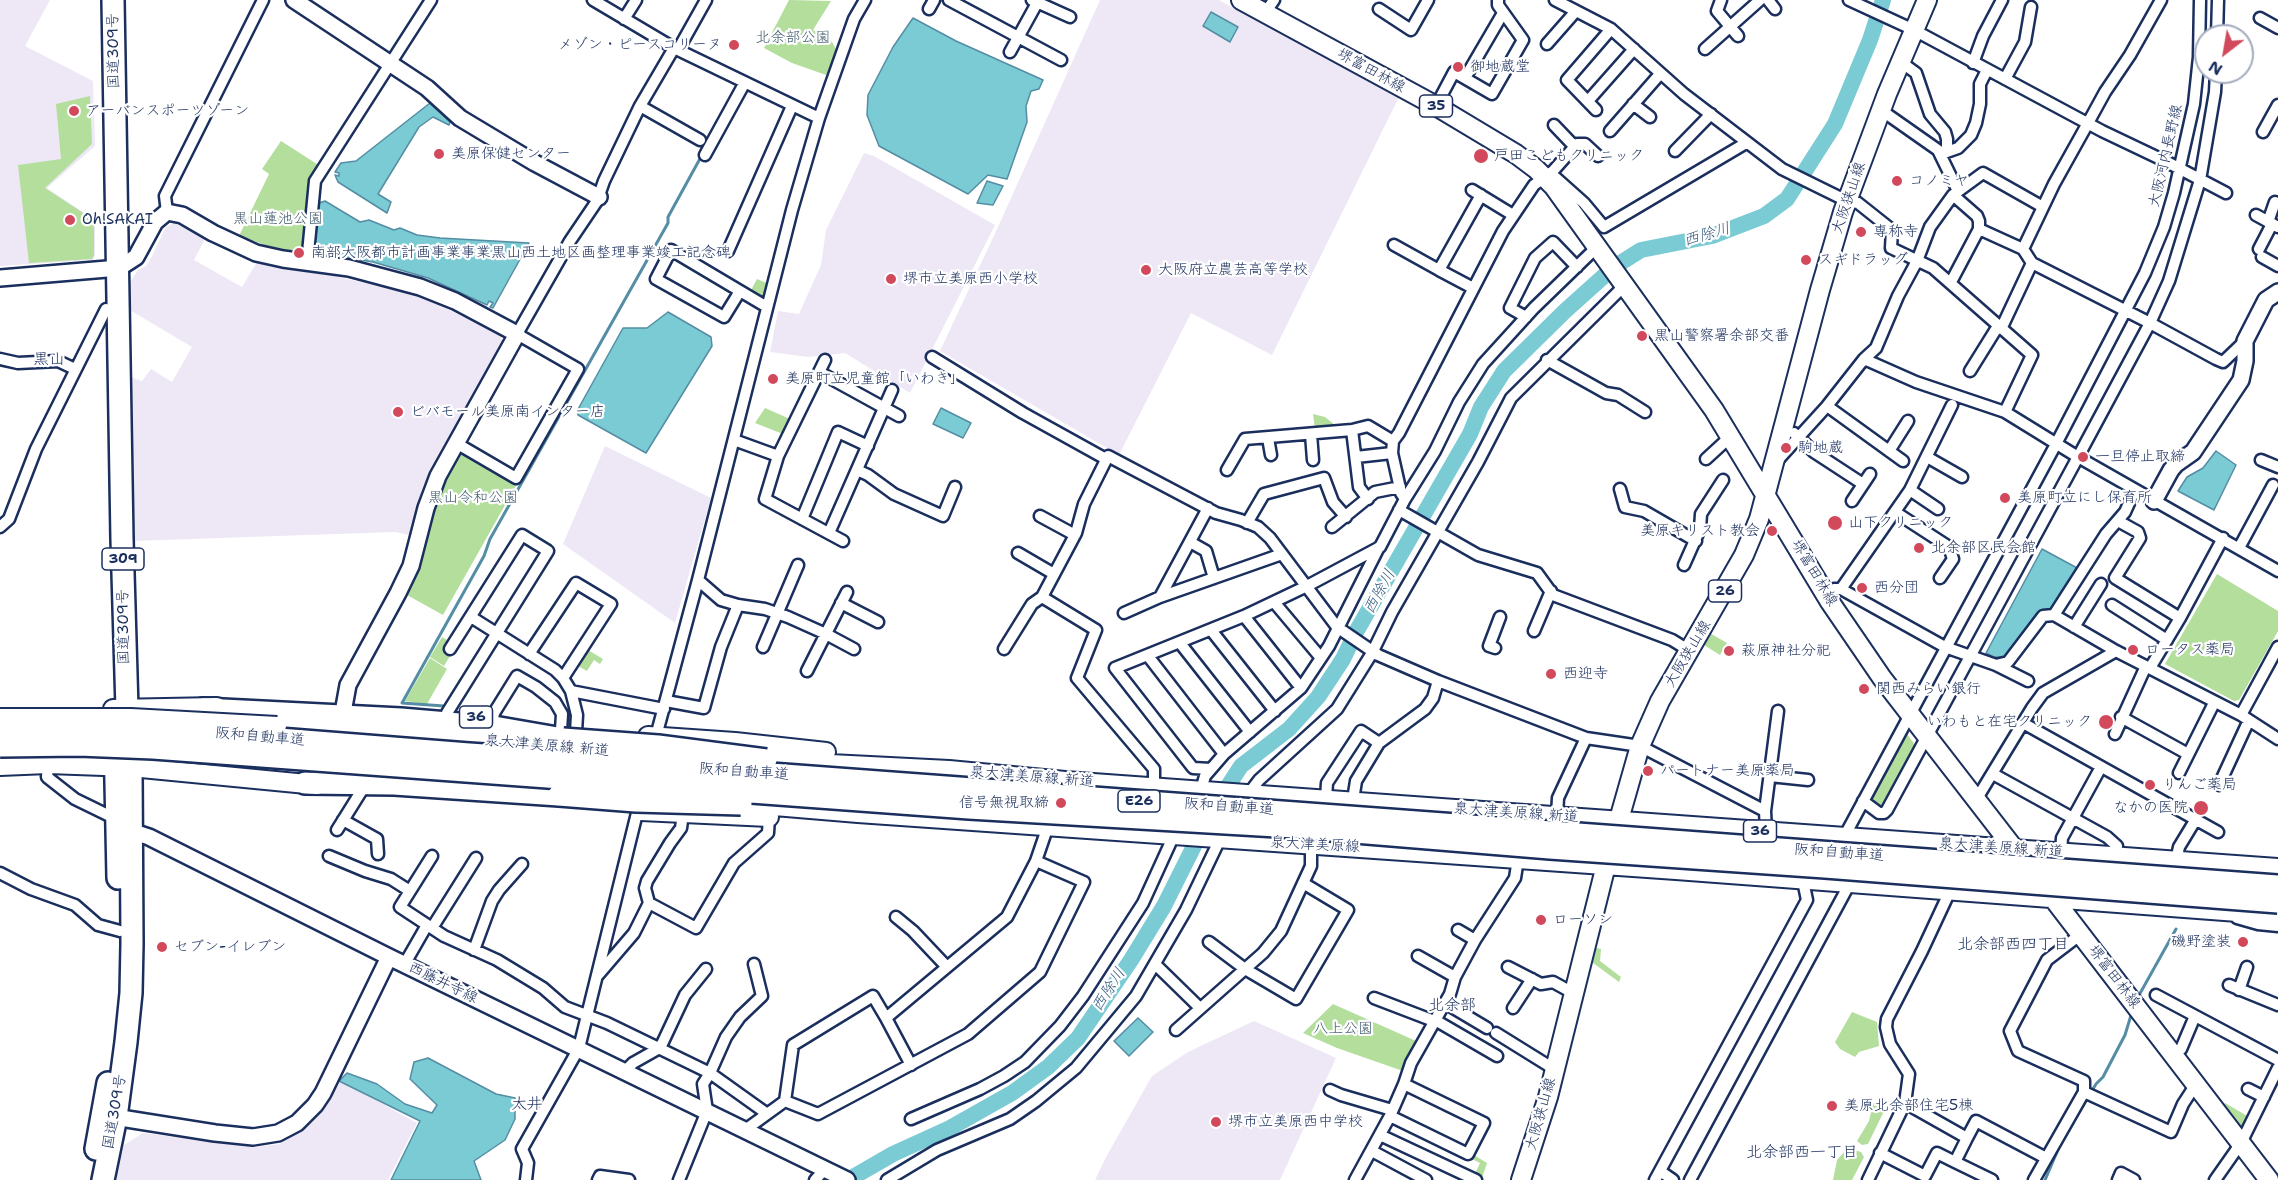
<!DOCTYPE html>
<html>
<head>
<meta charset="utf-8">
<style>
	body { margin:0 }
	#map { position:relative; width:2278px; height:1180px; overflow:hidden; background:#fff; font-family:"Shantell Sans",sans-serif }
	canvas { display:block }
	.north { position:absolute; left:2194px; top:24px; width:60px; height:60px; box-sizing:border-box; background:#fff; border:2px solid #a4acbf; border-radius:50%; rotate:211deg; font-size:16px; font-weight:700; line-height:24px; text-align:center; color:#1b2f5e }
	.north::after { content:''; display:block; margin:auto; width:21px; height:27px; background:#d1495b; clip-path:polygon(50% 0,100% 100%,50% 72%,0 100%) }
</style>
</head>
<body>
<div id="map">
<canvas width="2278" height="1180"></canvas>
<div class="north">N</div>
</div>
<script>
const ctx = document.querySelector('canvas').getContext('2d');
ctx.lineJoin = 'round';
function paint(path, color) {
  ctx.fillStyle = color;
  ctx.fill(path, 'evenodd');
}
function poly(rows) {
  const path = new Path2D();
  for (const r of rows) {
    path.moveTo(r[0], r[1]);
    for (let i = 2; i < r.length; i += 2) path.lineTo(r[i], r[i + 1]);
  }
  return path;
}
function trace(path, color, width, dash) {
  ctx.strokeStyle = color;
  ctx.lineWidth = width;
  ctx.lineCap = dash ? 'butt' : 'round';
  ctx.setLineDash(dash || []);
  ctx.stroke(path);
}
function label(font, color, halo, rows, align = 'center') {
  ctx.font = font + ' "Shantell Sans","Klee One",sans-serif';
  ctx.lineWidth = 4.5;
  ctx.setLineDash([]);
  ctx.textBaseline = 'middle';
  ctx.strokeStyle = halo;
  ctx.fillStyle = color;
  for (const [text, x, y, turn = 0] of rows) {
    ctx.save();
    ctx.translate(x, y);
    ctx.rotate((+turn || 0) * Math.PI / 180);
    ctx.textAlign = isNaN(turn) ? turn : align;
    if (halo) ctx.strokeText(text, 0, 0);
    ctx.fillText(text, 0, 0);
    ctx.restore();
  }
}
paint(poly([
	[0,0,50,0,25,46,93,81,95,146,47,188,95,220,95,256,93,260,0,266],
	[1100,0,1219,0,1399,97,1272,355,1191,313,1119,455,940,351,998,227],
	[864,153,874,156,995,225,910,393,845,353,808,357,770,352,778,311,799,314,821,265,826,230],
	[174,223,205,239,194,260,242,287,257,262,272,267,334,276,391,289,433,302,500,335,503,342,423,486,409,535,395,532,133,541,130,377,142,381,151,369,172,382,192,347,128,309,129,284,138,270,146,266,151,258,166,227],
	[605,446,711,498,675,623,563,544],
	[1254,1021,1336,1058,1280,1180,1095,1180,1106,1157,1152,1076,1188,1052],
	[341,1081,417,1123,388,1180,116,1180,124,1145,143,1133,255,1147,280,1144,298,1133,318,1114]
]), '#eee8f6');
paint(poly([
	[789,0,831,1,813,30,832,42,837,51,826,75,792,63,764,48],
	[90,96,92,144,45,188,94,220,94,255,92,259,29,263,18,165,61,159,56,104],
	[281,141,320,166,305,251,300,254,277,249,239,236,269,174,262,169],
	[757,279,769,284,766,297,762,299,750,292],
	[765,408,790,419,783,434,755,423],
	[1313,414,1325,417,1335,425,1345,426,1315,429],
	[464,453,517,484,443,615,407,595,417,576,424,554,440,492,459,454],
	[2217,574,2278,611,2278,631,2239,700,2234,701,2165,664],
	[1708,632,1727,643,1720,655,1704,645,1703,641],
	[442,637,449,641,453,651,444,666,430,657],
	[588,650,603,659,600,664,594,660,587,671,578,666],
	[430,658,447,669,427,704,405,701],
	[1903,734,1907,734,1915,745,1915,750,1885,806,1879,808,1870,799],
	[1592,947,1601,949,1600,961,1621,977,1619,982,1589,960],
	[1333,1004,1416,1041,1403,1071,1337,1048,1303,1033],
	[1852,1012,1877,1022,1879,1046,1859,1052,1855,1057,1840,1049,1835,1042],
	[1873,1103,1885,1109,1868,1144,1862,1145,1857,1141,1869,1121],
	[2225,1103,2249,1117,2243,1129,2239,1129,2223,1107],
	[1851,1149,1861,1152,1864,1157,1852,1180,1833,1180,1837,1160,1845,1151],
	[1474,1155,1487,1163,1482,1178,1475,1174,1480,1163,1472,1159]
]), '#b3de9c');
const water = poly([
	[1211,12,1238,27,1230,42,1203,26,1211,12],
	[913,18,956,41,1043,80,1039,89,1031,91,1026,106,1027,122,1007,179,988,175,968,194,879,146,867,115,868,95,893,47,913,18],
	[430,103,450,122,449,125,433,117,419,127,378,194,391,202,387,213,338,182,335,175,339,176,339,173,335,172,341,163,356,161,430,103],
	[987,181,1003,186,993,205,977,203,987,181],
	[325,201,360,222,369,220,394,230,400,228,417,235,440,238,529,243,493,308,490,307,493,303,489,301,487,305,428,278,373,262,323,254,323,249,319,249,318,253,316,252,314,249,319,203,325,201],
	[668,312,711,337,712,346,646,453,578,415,577,411,623,328,647,328,668,312],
	[941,408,971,423,963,438,933,424,941,408],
	[2216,451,2236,465,2214,510,2178,491,2187,477,2203,468,2216,451],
	[2042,549,2079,569,2051,612,2006,657,1994,657,1986,653,2042,549],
	[1138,1018,1153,1032,1129,1056,1114,1041,1138,1018],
	[428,1058,496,1094,515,1098,515,1119,505,1140,474,1161,481,1180,391,1180,420,1121,339,1081,347,1073,377,1084,405,1104,432,1113,437,1105,410,1079,414,1062,428,1058]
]);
paint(water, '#7acbd3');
trace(water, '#548da4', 1.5);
trace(poly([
	[444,706,402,703,484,556,490,539,668,223,668,217,702,155],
	[2138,997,2176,929],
	[2069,1129,2096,1084,2103,1077,2125,1035,2132,1012],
	[2045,1180,2060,1145]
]), '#548da4', 3);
trace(poly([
	[1217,803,1241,766,1289,729,1318,697,1343,659,1356,632,1470,434,1481,407,1504,371,1565,311,1614,267,1641,250,1712,236,1764,216,1787,199,1835,124,1870,40,1883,0],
	[848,1180,893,1154,950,1128,1012,1093,1048,1067,1078,1038,1131,960,1164,906,1203,828]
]), '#7acbd3', 16);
const street = poly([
	[593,0,674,48,819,118],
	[949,0,1061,60],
	[1032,0,1070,17],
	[1555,0,1611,29,1684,94,1782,169,1847,201,1858,203,1892,230,1891,248,1933,268,2032,355,2005,412],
	[1721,0,1717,11,1738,36],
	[1768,0,1775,9],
	[1849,0,1914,30,2102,131,2167,162,2226,193],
	[2161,0,2130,55,2105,92,2088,123,2054,184,2023,249,2032,263,2150,323,2216,359,2223,362,2245,341],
	[929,9,934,0],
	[1379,9,1411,30,1428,0],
	[1265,13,1274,0],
	[2260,18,2278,28],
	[624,19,636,0],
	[2217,36,2218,0],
	[1547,44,1576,11],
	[1705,49,1760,0],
	[678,50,706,0],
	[1010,52,1037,3],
	[1901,62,1916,73,1930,114,1945,132,1947,139,1947,152],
	[1973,63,1983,36,2002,0],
	[2216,72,2215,92,2200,180,2169,281,2150,323,2078,457,2278,571],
	[1465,78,1503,13],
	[2005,79,2025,42,2031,7],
	[1588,101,1634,49],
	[1633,104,1650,117],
	[640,106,700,140],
	[1436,106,1454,72,1492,94,1523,40,1498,5,1498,0],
	[1596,110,1567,80,1611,29],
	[1881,110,1938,150,1958,191],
	[1554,125,1575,147],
	[1610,131,1660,74],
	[2263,132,2278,105],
	[1675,151,1711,114],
	[1941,154,1958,148,1971,135,1976,123,1980,104,1980,84,1987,70],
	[705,155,744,84],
	[1556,178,1584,203,1604,227,1746,143],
	[1472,190,1513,215],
	[1953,195,1977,216,1979,221,1979,229,2023,249],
	[167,212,165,196,263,0],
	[2256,215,2278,227],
	[2268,222,2275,202],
	[1394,245,1439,270],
	[2259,249,2272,224],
	[728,251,792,106],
	[2262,257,2278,266],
	[307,263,315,181,431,0],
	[1951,282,1979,229],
	[1473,288,1439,270,1481,195],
	[740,291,724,317,656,279,671,250,740,291,767,307],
	[1526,317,1510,308,1535,258,1553,242,1577,267],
	[2001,329,2032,263],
	[932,357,1023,413,1106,459],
	[0,359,18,363,58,361,75,369],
	[825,360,778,456,765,499,843,541],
	[1547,360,1606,393,1618,395,1645,412],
	[1970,371,1998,326],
	[819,372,899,416],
	[1827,406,1903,461],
	[1352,430,1359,487,1368,499],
	[1794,433,1814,452,1863,484],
	[1311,434,1313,460],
	[1268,438,1271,455],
	[734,440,778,456],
	[456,443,516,478,578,369,517,334,570,241,597,201,604,181,640,106,674,48],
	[1889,451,1908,421],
	[1356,457,1392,453],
	[1927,457,1962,477],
	[1706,459,1731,436],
	[2261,460,2278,467],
	[1777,461,1827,406,1864,359],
	[857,470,868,475,894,494,943,516,955,487],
	[1227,470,1245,439,1352,430,1368,426,1393,441],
	[1620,489,1625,507,1644,511,1696,541],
	[1910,490,1938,509],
	[1405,499,1401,493,1392,453,1393,441,1399,433,1503,231,1534,185,1553,171,1577,144,1585,144,1598,156],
	[1852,501,1870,474],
	[1399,510,1478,555,1537,573,1553,595,1672,640,1690,651],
	[1895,512,1949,547,1953,559,1940,578],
	[1040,516,1075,535],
	[802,519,838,432,868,446],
	[2118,521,2138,532,2140,538,2115,578,2180,618],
	[1247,523,1264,494,1324,478,1333,502,1346,517],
	[0,527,9,519,36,449,106,309],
	[1332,527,1375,492,1400,487],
	[829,533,892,390],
	[1190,542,1206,551,1214,578],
	[2239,548,2273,485],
	[1018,553,1054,574],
	[1684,565,1700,529,1701,514,1723,480],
	[698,580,721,600,738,605,765,609,788,617,826,634,854,649],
	[1841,589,1910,490,1952,405],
	[1826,594,1834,589,1841,589,1945,647,1996,665,2008,662,2043,616,2054,615,2116,651,2241,715,2278,739],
	[1160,597,1208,508],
	[1274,602,1321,658],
	[841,603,878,622],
	[2112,605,2167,640],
	[1124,613,1160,597,1282,554],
	[2054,615,2106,534,2125,512,2135,490],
	[1244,616,1301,688],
	[471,617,555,670,563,678,571,691,577,715,576,732],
	[2074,627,2101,584],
	[1211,630,1275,711],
	[1534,631,1551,591],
	[1180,643,1250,732],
	[763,647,798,565],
	[1495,648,1489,646,1500,617],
	[1004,649,1032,604,1042,597],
	[529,654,576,583,611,604,563,678],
	[1148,656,1224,754],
	[1996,665,2028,681],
	[2150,668,2180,618,2223,538],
	[807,671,847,592],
	[571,691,664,709],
	[666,701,704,708,721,647,738,605],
	[447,713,548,551,522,535,450,649],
	[2241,715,2278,647],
	[2121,717,2188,754],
	[493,719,494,713,517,676,536,687,555,702,562,714,561,730],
	[2023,723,2218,832],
	[2115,734,2146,666],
	[655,740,698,580,792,210,819,118,854,19,865,0],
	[48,764,47,777,75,799,116,819],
	[1211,769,1193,768,1115,668,1244,616,1307,586,1380,547,1405,499,1435,451,1459,402,1483,364,1534,308,1598,246],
	[2179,773,2214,703],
	[1993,774,2107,837,2117,846,2116,856],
	[1770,776,1808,780],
	[2219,785,2249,720],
	[1154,787,1154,769,1077,678,1096,630,1042,597,1076,533,1084,504,1108,456,1216,513,1241,520,1258,527,1270,538,1337,627,1378,655,1438,681,1586,738,1640,746,1765,811,1766,831],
	[1201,790,1205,776,1224,754,1301,688,1329,646,1379,547],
	[1249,793,1259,780,1337,709,1372,653,1392,612,1478,462,1511,398,1625,285],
	[1326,798,1327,783,1361,731,1379,743],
	[1353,800,1356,781,1379,743,1425,709,1433,698,1438,681],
	[1976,800,2032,708,2043,693,2116,651],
	[1863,801,1879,813,1884,813,1887,810,2078,457,2005,412,1916,382,1864,359,1876,348,1898,296,1917,261,1930,227,1953,195,1983,173,2043,207],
	[1765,811,1778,711],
	[1557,816,1558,798,1586,738],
	[343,820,377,839,378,854],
	[337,830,362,790],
	[1844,837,2056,444,2145,273,2164,227,2174,193,2194,104,2199,57,2200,0],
	[2061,852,2062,838,2101,767],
	[329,856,365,871,391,879,410,891],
	[432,856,400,907,444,936,497,960,543,988,565,1007,607,1023,710,1073,766,1113],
	[2176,861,2179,847,2196,819],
	[0,873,31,889,75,905,98,925,120,931],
	[649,903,645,888,647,881,670,843,681,828,683,814],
	[896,917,913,931,947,967],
	[2237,918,2258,924,2278,926],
	[432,928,476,858],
	[1458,930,1475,940],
	[1209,942,1245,969,1296,999,1348,910,1303,883],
	[474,950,492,901,499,890,522,864],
	[1418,956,1455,977],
	[1155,964,1200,1008],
	[404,965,427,925],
	[1508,967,1541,984,1553,982,1573,993],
	[598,975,634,933,649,903,696,928,734,863,768,833,769,817],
	[2229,985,2278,1005],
	[2239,990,2247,967],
	[2156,995,2278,1060],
	[1374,998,1434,1021],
	[1445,1003,1487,1028],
	[1513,1008,1532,979],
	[886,1018,911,1065],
	[1435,1020,1497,1056],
	[1176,1030,1263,953,1281,931,1311,866,1311,845],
	[1496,1033,1554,1069],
	[2173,1054,2181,1049,2195,1016],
	[625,1071,633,1063,656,1050,662,1044,685,995,706,969],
	[2248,1089,2264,1097],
	[1330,1090,1341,1095,1392,1110],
	[2084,1092,2171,1132,2183,1104,2196,1084],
	[785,1101,818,1114,968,1034,1040,972,1084,882,1036,861],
	[1905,1103,1967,1138,1955,1162,1992,1180],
	[1390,1116,1468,1154,1484,1123,1404,1084],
	[911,1119,980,1089,1004,1076,1025,1062,1060,1026,1083,996,1143,903,1174,835],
	[745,1130,785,1101,793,1045,873,996,886,1018,1007,917,1036,861,1049,823],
	[1380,1135,1476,1180],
	[1967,1138,1976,1121,2046,1158],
	[1372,1151,1426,1180],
	[1880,1153,1925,1176,1937,1153,1955,1162],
	[1660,1171,1673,1180],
	[526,1180,528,1163,522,1149,579,1048,639,805],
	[598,1180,600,1176,629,1180],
	[679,1180,707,1111,703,1084,710,1073,726,1037,740,1017,762,996,754,964],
	[815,1180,825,1169],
	[887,1180,937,1150,1010,1119,1036,1101,1076,1068,1136,996,1186,910,1220,839],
	[1355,1180,1390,1116,1404,1084,1411,1063,1450,994,1455,977,1475,940,1515,878,1518,859],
	[1655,1180,1807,900,1803,881],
	[1690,1180,1850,883],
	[1868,1180,1905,1103,1909,1074,1890,1044,1886,1027,1887,1019,1922,951,1950,891],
	[2034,1180,2084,1092,2084,1081,2018,1051,2010,1031,2047,960,2081,934],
	[2118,1180,2121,1173,2134,1180],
	[2215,1180,2241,1143,2278,1068]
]);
const secondary = poly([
	[294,0,427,88,460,118,535,163,599,197],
	[0,278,119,268,136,257,155,222,167,212,182,215,213,233,256,253,283,259,349,268,420,287,455,301,517,334,438,476,426,508,411,566,398,593,348,685,344,707],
	[2154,501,2171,470,2176,464,2193,452,2241,380,2245,361,2245,341,2266,300,2278,292],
	[131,831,149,837,389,957,847,1180],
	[108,1116,215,1133,253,1137,278,1133,297,1123,315,1105,323,1093,389,957]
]);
const primary = poly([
	[1241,0,1436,106,1516,154,1536,169,1554,187,1714,410,1830,602,1882,678,2019,855],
	[113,709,217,707],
	[277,726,553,746],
	[648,736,735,742,826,752],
	[751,760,949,770,1065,781,2278,868],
	[0,766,48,764,131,767,317,785],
	[727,802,858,813,1676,870,2278,915],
	[641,811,769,817],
	[2049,893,2269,1180],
	[1521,1180,1548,1097,1606,865,1640,746,1660,701,1744,555,1759,519,1820,290,1843,212,1887,94,1927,0]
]);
const highway = poly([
	[203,709,401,719,494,727,563,739],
	[115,735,118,878],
	[305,783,394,784,559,795],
	[96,1149,108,1083],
	[103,1180,116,1117,126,1042,131,993,132,944,131,767,127,709,122,539,113,0]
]);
trace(street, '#1b2f5e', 15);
trace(secondary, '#1b2f5e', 20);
trace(primary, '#1b2f5e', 22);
trace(highway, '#1b2f5e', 26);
trace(street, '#fff', 10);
trace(secondary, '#fff', 15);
trace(primary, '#fff', 18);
trace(highway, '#fff', 21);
const primaryBridge = poly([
	[0,718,131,718,277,726]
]);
const highwayBridge = poly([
	[0,728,86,727,190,732,469,754,744,772,2278,886],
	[563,739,658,746,766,760],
	[0,746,79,745,153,748,969,808,1294,827,1550,848,1825,867,2278,902],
	[559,795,636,801,741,804]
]);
trace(primaryBridge, '#1b2f5e', 22, []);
trace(highwayBridge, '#1b2f5e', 26, []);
trace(primaryBridge, '#fff', 18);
trace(highwayBridge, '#fff', 21);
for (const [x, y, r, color] of [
	[734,45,6,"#d1495b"],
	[1458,67,6,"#d1495b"],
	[74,111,6,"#d1495b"],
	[439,154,6,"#d1495b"],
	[1481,156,8,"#d1495b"],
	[1897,181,6,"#d1495b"],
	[70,220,6,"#d1495b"],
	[1861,232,6,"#d1495b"],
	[299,253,6,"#d1495b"],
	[1806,260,6,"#d1495b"],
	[1146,270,6,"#d1495b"],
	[891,279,6,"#d1495b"],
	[1642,336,6,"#d1495b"],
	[773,379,6,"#d1495b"],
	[398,412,6,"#d1495b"],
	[1786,448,6,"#d1495b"],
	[2083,457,6,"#d1495b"],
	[2005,498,6,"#d1495b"],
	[1835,523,8,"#d1495b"],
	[1772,531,6,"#d1495b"],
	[1919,548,6,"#d1495b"],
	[1862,588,6,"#d1495b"],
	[2133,650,6,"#d1495b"],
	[1729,651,6,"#d1495b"],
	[1551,674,6,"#d1495b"],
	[1864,689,6,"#d1495b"],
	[2106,722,8,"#d1495b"],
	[1648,771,6,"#d1495b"],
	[2150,785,6,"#d1495b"],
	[1061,803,6,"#d1495b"],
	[2201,808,8,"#d1495b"],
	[1541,920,6,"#d1495b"],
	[2243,942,6,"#d1495b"],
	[162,947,6,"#d1495b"],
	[1832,1106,6,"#d1495b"],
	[1216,1122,6,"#d1495b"]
]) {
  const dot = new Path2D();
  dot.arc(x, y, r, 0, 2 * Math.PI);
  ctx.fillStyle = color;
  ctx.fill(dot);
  trace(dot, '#fff', 2);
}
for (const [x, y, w] of [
	[1436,106,33],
	[123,559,42],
	[1725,591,33],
	[476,717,33],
	[1139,801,42],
	[1760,831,33]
]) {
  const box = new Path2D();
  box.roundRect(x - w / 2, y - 11, w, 22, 4.5);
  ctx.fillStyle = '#fff';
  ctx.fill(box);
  trace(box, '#1b2f5e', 1.5);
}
label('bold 14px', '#1b2f5e', null, [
	["35",1436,106],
	["309",123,559],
	["26",1725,591],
	["36",476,717],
	["E26",1139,801],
	["36",1760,831]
]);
label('15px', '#415b6e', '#fff', [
	["北余部公園",793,38],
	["黒山蓮池公園",278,219],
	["黒山令和公園",473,498],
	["八上公園",1343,1029]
]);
label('15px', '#1b2f5e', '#fff', [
	["メゾン・ピースコリーヌ",722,45,"right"],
	["御地蔵堂",1470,67],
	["アーバンスポーツゾーン",86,111],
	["美原保健センター",451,154],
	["戸田こどもクリニック",1494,156],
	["コノミヤ",1909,181],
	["Oh!SAKAI",82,220],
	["専称寺",1873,232],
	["南部大阪都市計画事業事業黒山西土地区画整理事業竣工記念碑",311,253],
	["スギドラッグ",1818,260],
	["大阪府立農芸高等学校",1158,270],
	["堺市立美原西小学校",903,279],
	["黒山警察署余部交番",1654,336],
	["美原町立児童館「いわき」",785,379],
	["ビバモール美原南インター店",410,412],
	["駒地蔵",1798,448],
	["一旦停止取締",2095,457],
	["美原町立にし保育所",2017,498],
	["山下クリニック",1848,523],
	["美原キリスト教会",1760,531,"right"],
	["北余部区民会館",1931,548],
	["西分団",1874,588],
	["ロータス薬局",2145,650],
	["萩原神社分祀",1741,651],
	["西迎寺",1563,674],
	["関西みらい銀行",1876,689],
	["いわもと在宅クリニック",2092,722,"right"],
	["パートナー美原薬局",1660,771],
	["りんご薬局",2162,785],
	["信号無視取締",1049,803,"right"],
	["なかの医院",2188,808,"right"],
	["ローソン",1553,920],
	["磯野塗装",2231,942,"right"],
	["セブン-イレブン",174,947],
	["美原北余部住宅5棟",1844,1106],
	["堺市立美原西中学校",1228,1122]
], 'left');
label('15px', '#1b2f5e', '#fff', [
	["国道309号",114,51,-91],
	["堺富田林線",1371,71,29],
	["大阪河内長野線",2166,156,-77],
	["大阪狭山線",1849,198,-71],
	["堺富田林線",1814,573,59],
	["国道309号",124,627,-91],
	["大阪狭山線",1688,654,-59],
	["阪和自動車道",260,737,5],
	["泉大津美原線 新道",547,746,5],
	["阪和自動車道",744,772,4],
	["泉大津美原線 新道",1032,777,5],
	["阪和自動車道",1229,807,4],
	["泉大津美原線 新道",1516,813,4],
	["泉大津美原線",1315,845,3],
	["泉大津美原線 新道",2001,848,4],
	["阪和自動車道",1839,853,4],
	["堺富田林線",2114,977,53],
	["西藤井寺線",443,983,26],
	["国道309号",115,1112,-80],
	["大阪狭山線",1541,1114,-74]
]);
label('italic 16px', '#385e81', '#fff', [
	["西除川",1707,235,-16],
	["西除川",1380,592,-61],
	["西除川",1109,990,-57]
]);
label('16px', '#1b2f5e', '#fff', [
	["黒山",49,360],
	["北余部西四丁目",2013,945],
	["北余部",1452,1006],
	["太井",527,1105],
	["北余部西一丁目",1802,1153]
]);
</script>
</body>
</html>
